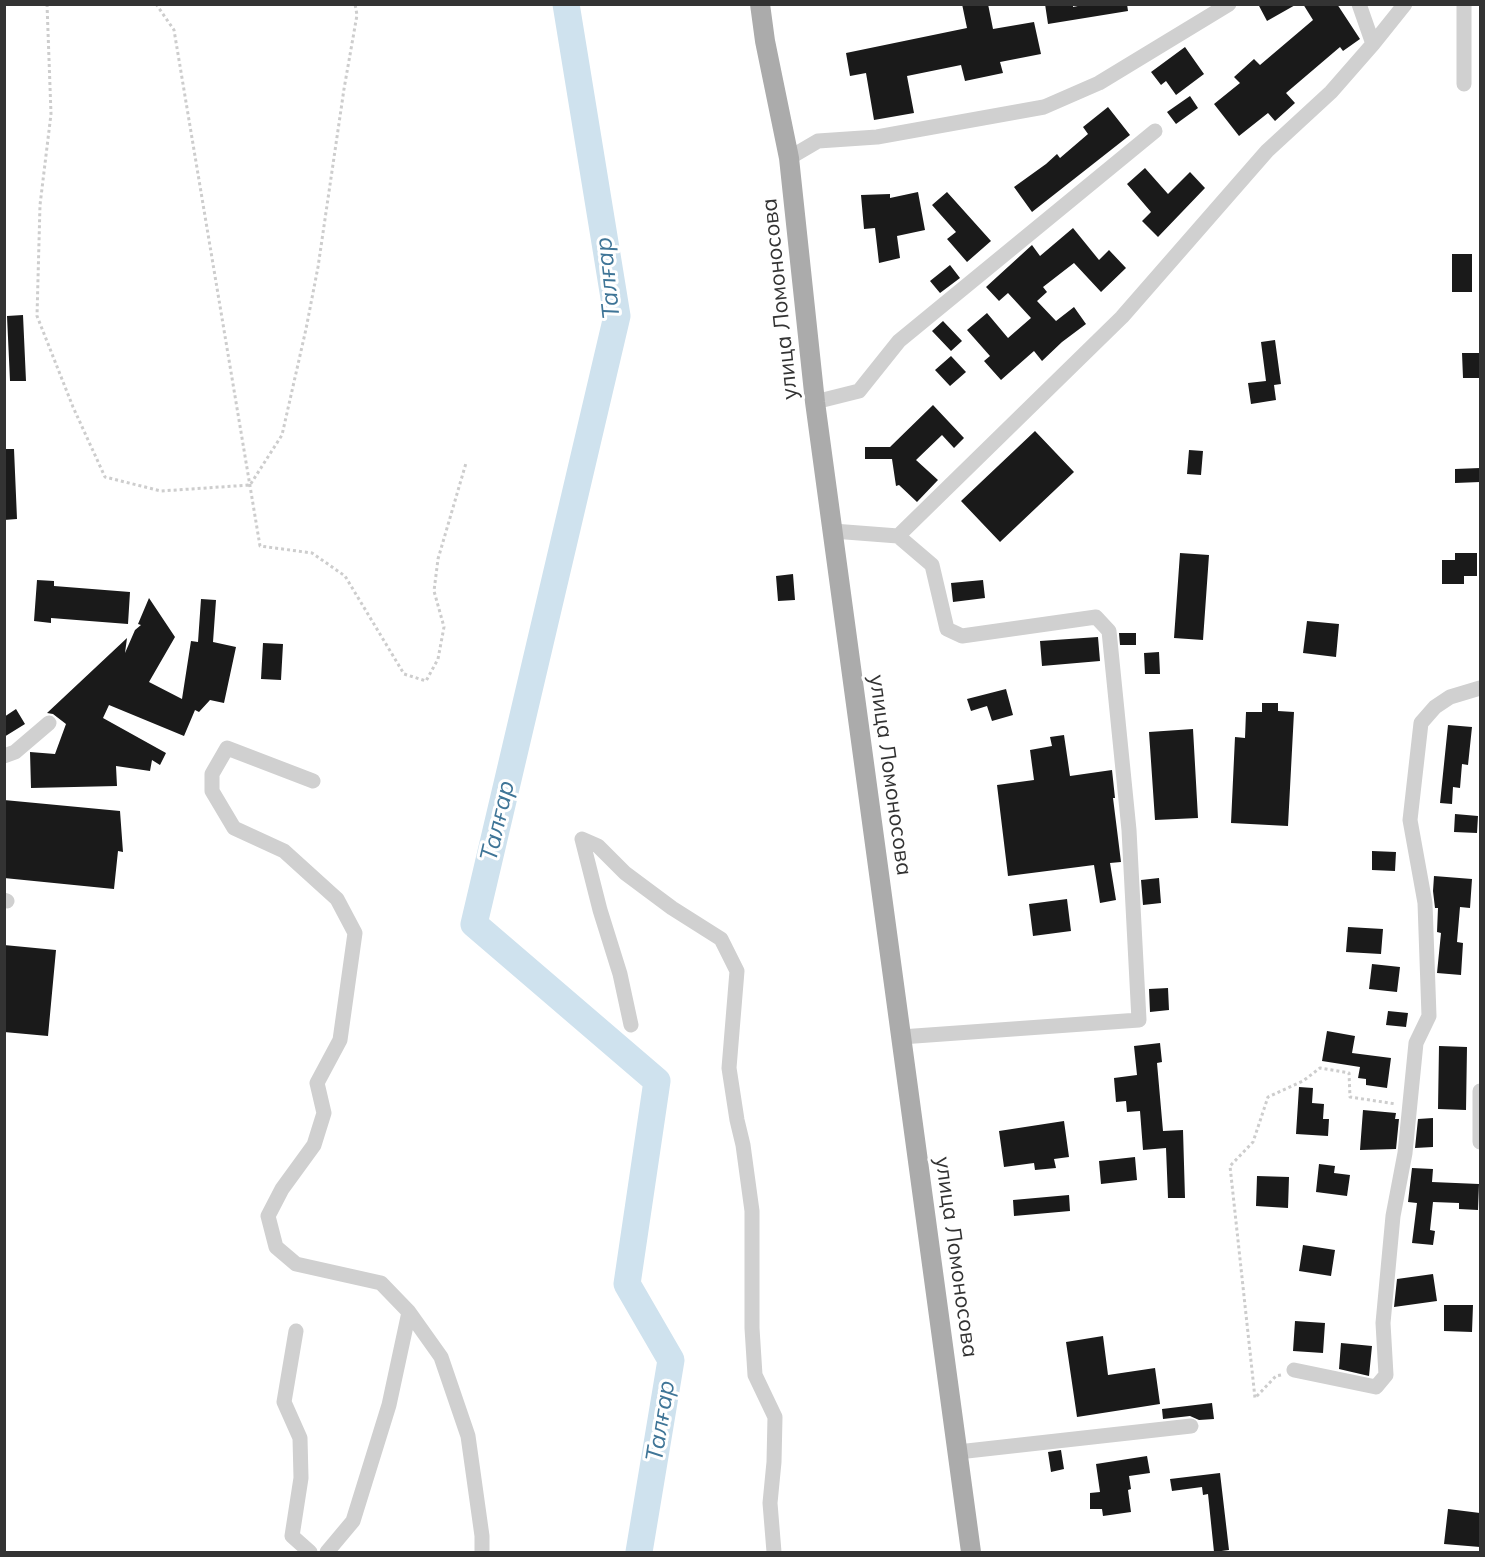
<!DOCTYPE html>
<html>
<head>
<meta charset="utf-8">
<style>
	body { margin:0 }
	#map { position:relative; width:1485px; height:1557px; overflow:hidden; background:#fff; font-family:Mulish,sans-serif }
	canvas { display:block }
	.frame { position:absolute; inset:0; border:6px solid #333; pointer-events:none }
</style>
</head>
<body>
<div id="map">
<canvas width="1485" height="1557"></canvas>
<div class="frame"></div>
</div>
<script>
const ctx = document.querySelector('canvas').getContext('2d');
ctx.lineJoin = 'round';
function poly(rows) {
  const path = new Path2D();
  for (const r of rows) {
    path.moveTo(r[0], r[1]);
    for (let i = 2; i < r.length; i += 2) path.lineTo(r[i], r[i + 1]);
  }
  return path;
}
function trace(path, color, width, dash) {
  ctx.strokeStyle = color;
  ctx.lineWidth = width;
  ctx.lineCap = dash ? 'butt' : 'round';
  ctx.setLineDash(dash || []);
  ctx.stroke(path);
}
function paint(path, color) {
  ctx.fillStyle = color;
  ctx.fill(path, 'evenodd');
}
function label(font, color, halo, rows, align = 'center') {
  ctx.font = font + ' Mulish,sans-serif';
  ctx.lineWidth = 6;
  ctx.setLineDash([]);
  ctx.textBaseline = 'middle';
  ctx.strokeStyle = halo;
  ctx.fillStyle = color;
  for (const [text, x, y, turn = 0] of rows) {
    ctx.save();
    ctx.translate(x, y);
    ctx.rotate((+turn || 0) * Math.PI / 180);
    ctx.textAlign = isNaN(turn) ? turn : align;
    if (halo) ctx.strokeText(text, 0, 0);
    ctx.fillText(text, 0, 0);
    ctx.restore();
  }
}
trace(poly([
	[566,4,617,316,474,924,657,1081,627,1284,671,1360,639,1552]
]), '#cfe2ee', 27);
paint(poly([
	[962,4,988,4,993,29,1034,22,1041,54,1000,62,1003,73,965,81,961,65,907,76,914,113,874,120,866,73,850,76,846,53,967,28],
	[1045,4,1073,4,1073,7,1087,4,1127,4,1128,11,1048,24],
	[1258,4,1297,4,1267,21],
	[1303,4,1337,4,1360,39,1343,51,1340,47,1286,93,1295,103,1275,121,1268,113,1239,136,1214,104,1240,83,1234,77,1254,59,1260,65,1313,20],
	[1185,47,1204,74,1176,95,1166,81,1161,85,1151,72],
	[1190,96,1198,108,1176,124,1167,112],
	[1108,107,1130,135,1032,212,1014,187,1046,164,1057,154,1060,158,1088,134,1083,127],
	[1145,168,1168,194,1190,172,1205,188,1158,237,1142,221,1151,212,1127,184],
	[918,192,925,230,897,236,900,258,879,263,875,228,864,229,861,195,890,194,890,198],
	[947,192,991,241,967,262,947,239,956,232,932,205],
	[1073,228,1099,260,1109,250,1126,268,1101,292,1074,263,1043,287,1047,292,1037,301,1056,321,1074,307,1086,324,1062,342,1042,361,1034,351,1001,380,984,361,990,356,967,330,987,313,1008,338,1031,318,1008,293,999,301,986,287,1032,245,1040,256],
	[1452,254,1472,254,1472,292,1452,292],
	[950,265,960,278,940,293,930,281],
	[23,315,26,381,10,381,7,316],
	[943,321,962,341,951,351,932,331],
	[1275,340,1281,384,1274,385,1276,400,1251,404,1248,383,1266,381,1261,342],
	[1462,353,1480,353,1480,378,1463,378],
	[951,356,966,372,950,386,935,370],
	[933,405,964,438,954,448,942,435,916,460,938,480,917,502,899,485,896,486,892,459,865,459,865,447,890,447],
	[1035,431,1074,472,1000,542,961,501],
	[4,449,14,449,17,519,4,520],
	[1189,450,1203,451,1201,475,1187,474],
	[1480,468,1480,482,1455,483,1455,469],
	[1180,553,1209,555,1203,640,1174,638],
	[1455,553,1477,553,1477,576,1464,576,1464,584,1442,584,1442,560,1455,560],
	[793,574,795,600,778,601,776,576],
	[37,580,54,581,54,586,130,592,128,624,51,618,51,623,34,621],
	[983,580,985,598,953,602,951,583],
	[149,598,175,637,149,682,182,699,191,641,198,642,201,599,216,600,213,642,236,647,224,703,210,700,199,712,195,710,184,736,109,705,103,718,166,753,160,765,152,760,150,771,116,766,117,786,31,788,30,752,55,754,66,724,53,714,47,713,127,638,125,653,135,630,141,625,138,624],
	[1307,621,1339,624,1336,657,1303,653],
	[1119,633,1136,633,1136,645,1120,645],
	[1098,637,1100,661,1042,666,1040,641],
	[263,643,283,644,281,680,261,679],
	[1159,652,1160,674,1145,674,1144,653],
	[1006,689,1013,715,992,721,987,706,971,711,967,699],
	[1262,703,1278,703,1278,711,1294,712,1288,826,1231,823,1235,737,1245,738,1246,712,1262,712],
	[16,709,25,724,4,737,4,717],
	[1448,725,1472,727,1468,765,1462,764,1460,788,1453,787,1452,804,1440,803],
	[1193,729,1198,818,1155,820,1149,732],
	[1064,735,1070,776,1112,770,1115,798,1113,798,1121,862,1110,863,1116,900,1100,903,1094,865,1008,876,997,785,1034,780,1030,750,1052,746,1050,737],
	[4,800,120,811,123,852,118,851,114,889,4,878],
	[1455,814,1478,816,1477,833,1454,832],
	[1372,851,1396,852,1395,871,1372,870],
	[1434,876,1472,879,1470,908,1460,907,1457,942,1463,943,1461,975,1437,973,1441,933,1437,932,1438,908,1435,908,1433,891],
	[1159,878,1161,903,1143,905,1141,880],
	[1067,899,1071,931,1033,936,1029,904],
	[1348,927,1383,929,1381,954,1346,952],
	[4,945,56,950,48,1036,4,1032],
	[1372,964,1400,967,1397,992,1369,989],
	[1168,988,1169,1010,1150,1012,1149,989],
	[1388,1011,1408,1013,1406,1027,1386,1025],
	[1327,1031,1355,1036,1352,1053,1391,1058,1387,1088,1366,1085,1366,1079,1358,1078,1360,1067,1322,1061],
	[1160,1043,1162,1062,1157,1063,1163,1131,1183,1130,1185,1198,1168,1198,1166,1148,1143,1150,1140,1111,1127,1112,1126,1101,1116,1102,1114,1078,1137,1075,1134,1046],
	[1439,1046,1467,1047,1466,1110,1438,1109],
	[1299,1087,1313,1088,1312,1103,1324,1104,1323,1119,1329,1119,1328,1136,1296,1134],
	[1363,1110,1396,1113,1395,1119,1399,1119,1396,1149,1360,1150],
	[1433,1118,1433,1147,1415,1148,1418,1119],
	[1064,1121,1069,1157,1054,1159,1056,1168,1035,1170,1034,1163,1004,1167,999,1131],
	[1135,1157,1137,1180,1101,1184,1099,1161],
	[1319,1164,1335,1166,1334,1173,1350,1175,1347,1196,1316,1192],
	[1412,1168,1433,1169,1432,1182,1479,1184,1478,1210,1459,1209,1459,1203,1433,1202,1430,1230,1435,1231,1433,1245,1412,1243,1417,1203,1408,1202],
	[1257,1176,1289,1177,1288,1208,1256,1206],
	[1069,1195,1070,1211,1014,1216,1013,1200],
	[1303,1245,1335,1250,1331,1276,1299,1271],
	[1433,1274,1437,1301,1394,1307,1397,1279],
	[1444,1305,1473,1305,1472,1332,1444,1331],
	[1295,1321,1325,1323,1323,1353,1293,1351],
	[1103,1336,1108,1375,1155,1368,1160,1404,1077,1417,1066,1342],
	[1341,1343,1372,1346,1369,1376,1339,1369],
	[1212,1403,1214,1419,1199,1420,1190,1416,1163,1419,1162,1409],
	[1061,1450,1064,1469,1051,1472,1048,1452],
	[1147,1456,1150,1473,1129,1476,1131,1489,1128,1490,1131,1512,1103,1516,1102,1509,1090,1509,1090,1493,1100,1492,1096,1464],
	[1220,1473,1229,1550,1214,1552,1208,1494,1203,1495,1202,1487,1172,1491,1170,1479],
	[1448,1509,1480,1513,1480,1547,1444,1544]
]), '#1a1a1a');
trace(poly([
	[47,4,51,114,40,205,37,316,73,407,105,477,161,491,250,485,282,435,306,329,318,267,344,89,357,15,355,4],
	[156,4,174,30,260,546,312,553,345,576,404,674,426,681,438,659,444,627,434,591,438,559,466,463],
	[1281,1375,1276,1376,1255,1398,1230,1166,1253,1142,1268,1097,1303,1081,1320,1068,1349,1073,1350,1097,1396,1104]
]), '#cdcdcd', 3, [3, 3]);
trace(poly([
	[1359,4,1373,44],
	[1464,4,1464,84],
	[789,158,818,141,877,137,1044,107,1099,83,1229,4],
	[815,402,859,391,899,341,1155,131],
	[833,531,898,536,1122,317,1267,151,1331,92,1373,44,1405,4],
	[898,536,932,565,947,629,962,636,1096,617,1109,631,1129,830,1139,1020,901,1037],
	[4,756,15,752,49,723],
	[313,781,227,748,212,774,212,791,234,828,284,851,337,899,355,933,340,1040,317,1083,324,1113,314,1145,282,1189,268,1216,276,1247,296,1264,381,1283,409,1312],
	[4,900,7,901],
	[631,1025,620,974,600,910,582,839,598,846,625,873,672,908,721,939,737,971,729,1068,737,1120,743,1145,752,1211,752,1328,755,1375,775,1417,774,1462,770,1503,774,1552],
	[1480,1091,1480,1142],
	[296,1331,284,1402,300,1438,301,1478,292,1536,310,1552],
	[1294,1370,1376,1387,1386,1375,1383,1323,1393,1216,1405,1153,1416,1043,1429,1016,1425,903,1410,820,1421,723,1435,707,1450,697,1480,688],
	[958,1452,1191,1426],
	[327,1552,353,1521,389,1405,409,1312,441,1357,468,1436,482,1536,482,1552]
]), '#d0d0d0', 15);
trace(poly([
	[760,4,765,41,789,158,815,402,971,1552]
]), '#ababab', 20);
label('22px', '#333', '#fff', [
	["улица Ломоносова",780,299,-96],
	["улица Ломоносова",890,775,82],
	["улица Ломоносова",956,1257,82]
]);
label('italic 24px', '#3f7597', '#fff', [
	["Талғар",608,278,-96],
	["Талғар",498,821,-77],
	["Талғар",661,1421,-81]
]);
</script>
</body>
</html>
